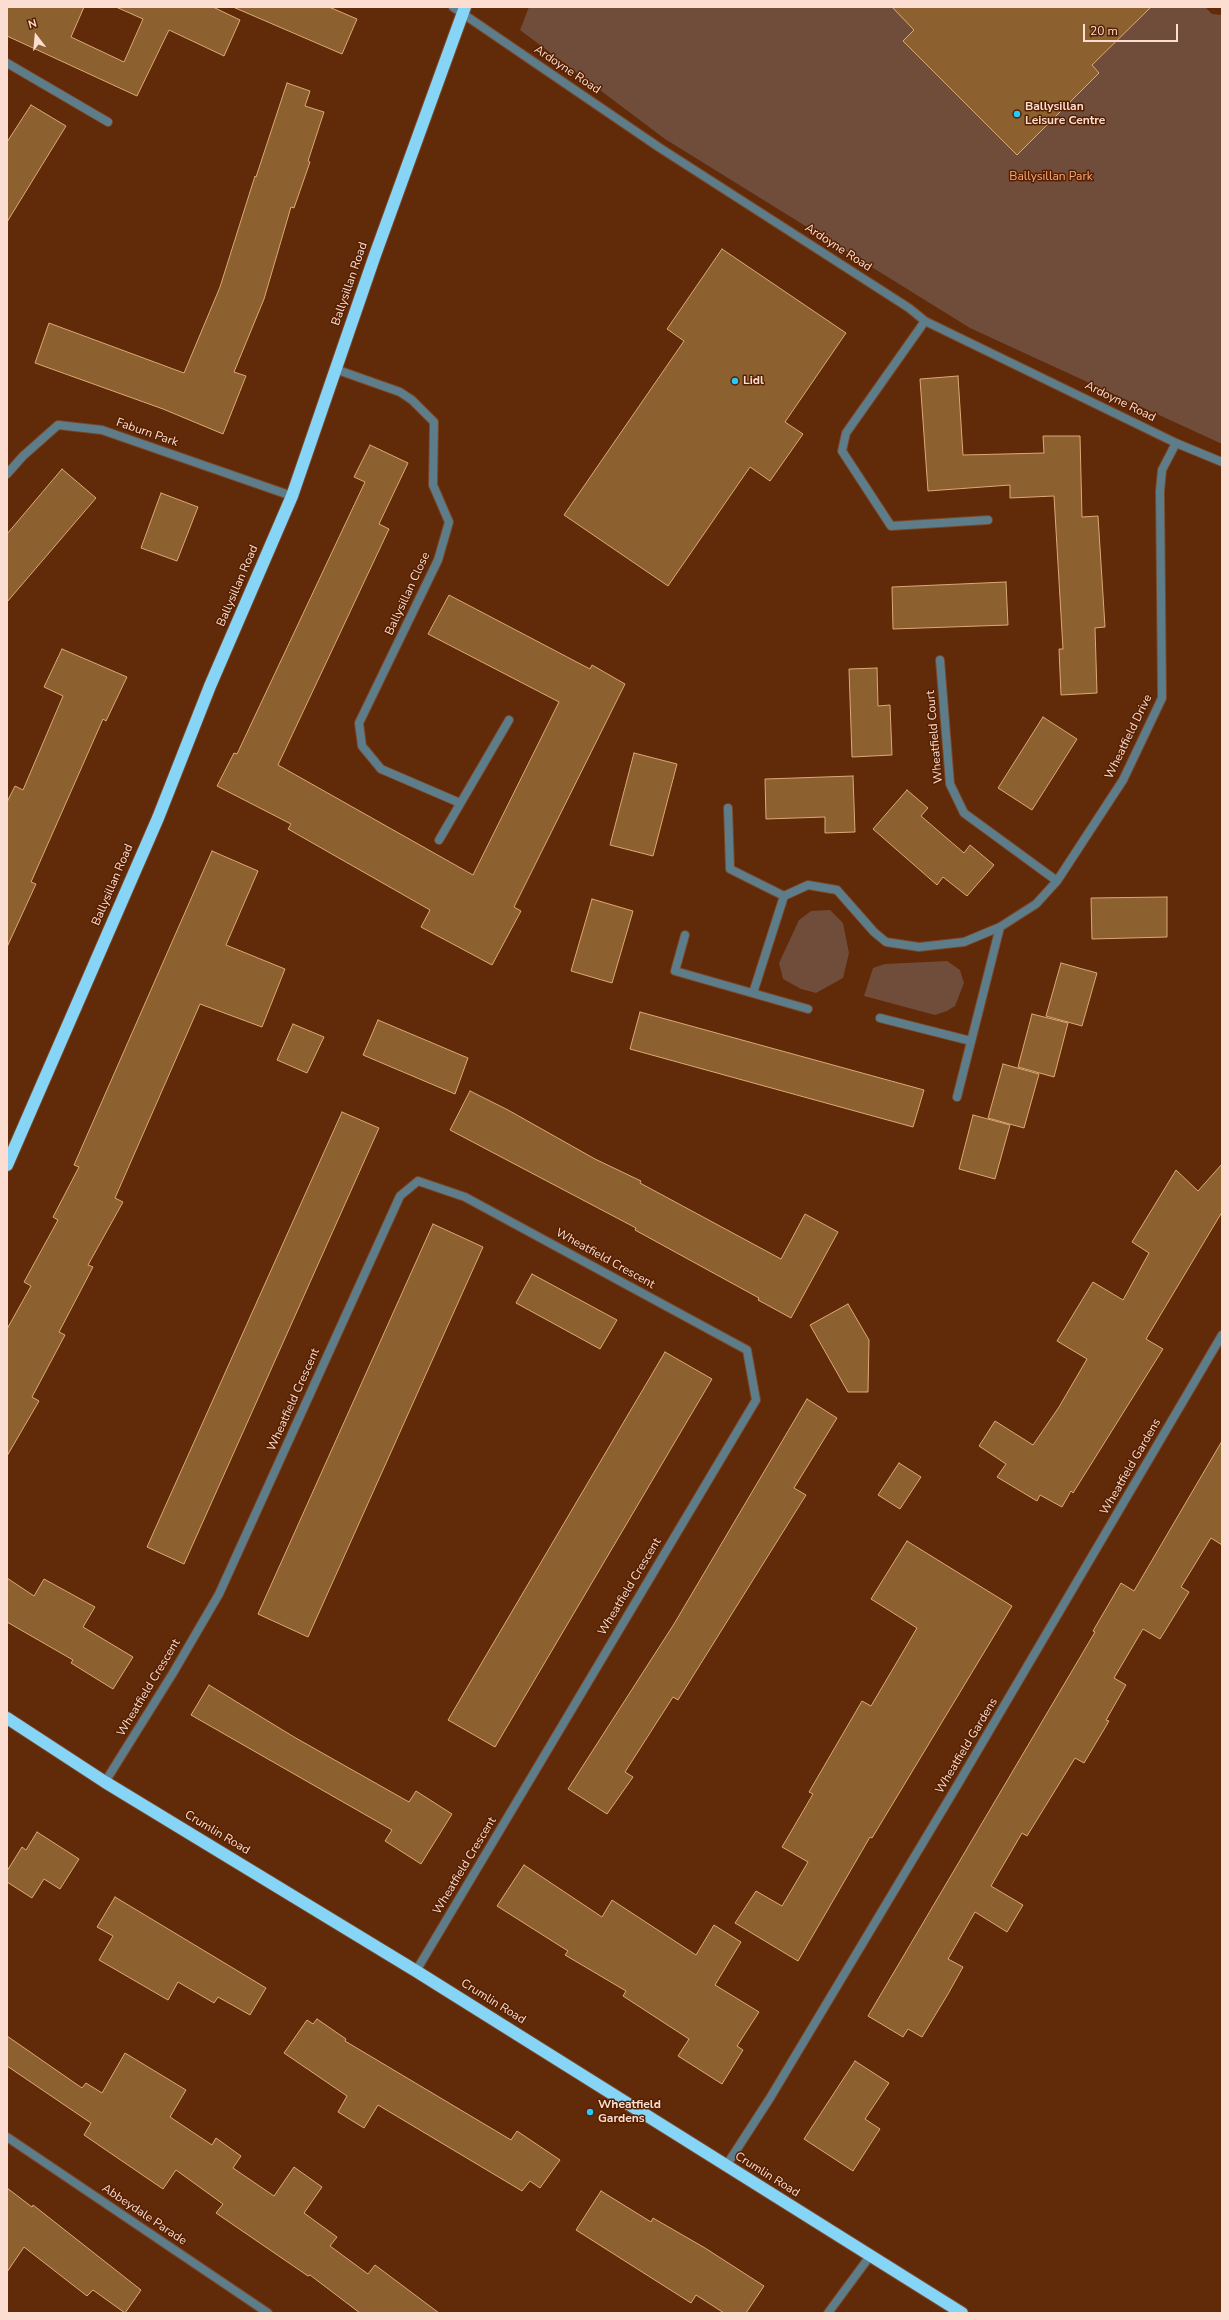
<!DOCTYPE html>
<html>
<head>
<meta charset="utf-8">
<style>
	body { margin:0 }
	#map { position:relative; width:1229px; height:2320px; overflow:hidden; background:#612a08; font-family:"Nunito Sans",sans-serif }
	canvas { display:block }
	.frame { position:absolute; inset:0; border:8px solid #fbded1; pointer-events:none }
	.north { position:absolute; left:16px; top:16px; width:40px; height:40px; -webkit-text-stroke:3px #551f00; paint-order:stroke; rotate:344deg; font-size:11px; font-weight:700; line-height:16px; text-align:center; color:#fbded1 }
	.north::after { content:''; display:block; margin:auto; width:14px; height:18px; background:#fbded1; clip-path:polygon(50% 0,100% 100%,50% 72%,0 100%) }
	.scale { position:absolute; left:1083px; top:24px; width:95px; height:18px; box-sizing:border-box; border:2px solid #fbded1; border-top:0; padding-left:5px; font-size:12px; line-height:14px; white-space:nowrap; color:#fbded1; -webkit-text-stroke:3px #551f00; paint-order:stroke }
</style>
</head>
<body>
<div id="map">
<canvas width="1229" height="2320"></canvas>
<div class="frame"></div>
<div class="north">N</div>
<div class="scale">20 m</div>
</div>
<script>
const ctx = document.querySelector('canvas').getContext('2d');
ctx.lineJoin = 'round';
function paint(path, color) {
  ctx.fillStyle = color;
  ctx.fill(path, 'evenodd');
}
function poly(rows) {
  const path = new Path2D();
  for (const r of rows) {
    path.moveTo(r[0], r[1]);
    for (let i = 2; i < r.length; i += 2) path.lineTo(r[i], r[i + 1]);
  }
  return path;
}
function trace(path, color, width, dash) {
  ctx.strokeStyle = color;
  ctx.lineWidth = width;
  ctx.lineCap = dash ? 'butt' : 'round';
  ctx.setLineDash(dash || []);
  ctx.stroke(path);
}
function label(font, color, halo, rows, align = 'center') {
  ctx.font = font + ' "Nunito Sans",sans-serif';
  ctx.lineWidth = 3;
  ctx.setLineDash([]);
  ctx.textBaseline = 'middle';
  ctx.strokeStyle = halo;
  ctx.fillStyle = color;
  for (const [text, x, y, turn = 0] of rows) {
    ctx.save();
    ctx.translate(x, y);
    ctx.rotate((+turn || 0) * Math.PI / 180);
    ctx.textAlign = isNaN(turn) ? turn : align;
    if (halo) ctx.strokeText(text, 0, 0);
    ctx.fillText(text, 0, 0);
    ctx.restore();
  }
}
paint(poly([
	[529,7,1205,7,1212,14,1222,15,1222,444,970,328,665,139,520,30],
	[830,910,843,923,849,953,843,978,816,993,801,989,783,979,779,963,799,920,811,911],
	[947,961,960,970,964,983,955,1006,947,1011,935,1015,864,996,873,968,885,964]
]), '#704c3a');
const building = poly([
	[7,7,84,7,71,37,124,62,143,19,116,7,213,7,240,20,224,56,169,30,137,96,7,36,7,7],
	[233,7,329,7,357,19,342,54,233,7],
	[892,7,1151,7,1092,65,1099,73,1017,155,903,41,914,30,892,7],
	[287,83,310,91,305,106,324,112,308,161,310,162,294,208,291,207,264,299,234,372,246,376,223,434,163,409,35,363,49,323,184,373,220,287,255,176,256,177,287,83],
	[31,105,66,126,7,222,7,142,31,105],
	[722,249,846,333,785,422,803,434,770,481,750,467,668,586,564,515,684,341,667,329,722,249],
	[958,376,963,455,1044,453,1043,436,1080,436,1082,517,1098,516,1105,627,1095,628,1097,693,1061,695,1059,649,1063,649,1054,496,1010,498,1010,485,928,491,920,379,958,376],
	[370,445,408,463,379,524,389,529,278,765,473,875,559,702,428,634,449,595,590,669,592,665,625,684,514,907,521,911,492,965,421,927,430,910,288,829,291,824,217,786,234,753,237,754,365,482,354,477,370,445],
	[62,469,96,498,7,602,7,534,62,469],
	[161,493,198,507,177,561,141,548,161,493],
	[1006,582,1008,625,893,629,892,587,1006,582],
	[62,649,127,677,106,721,103,719,31,882,36,884,7,947,7,802,15,786,23,790,63,696,44,687,62,649],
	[877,668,878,706,890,705,892,755,852,757,849,669,877,668],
	[1043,717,1077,739,1032,810,998,788,1043,717],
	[634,753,677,764,653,856,610,845,634,753],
	[853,776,855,832,825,833,825,817,766,819,765,779,853,776],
	[907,790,928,808,921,816,943,835,964,853,970,845,994,865,967,896,943,877,937,885,873,829,907,790],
	[212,851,258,871,226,945,285,969,262,1027,200,1004,115,1198,123,1202,88,1265,93,1267,59,1332,65,1335,32,1397,39,1401,7,1456,7,1329,31,1286,24,1282,58,1220,53,1217,79,1167,74,1165,212,851],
	[1167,897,1167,937,1092,939,1091,898,1167,897],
	[592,899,633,911,612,983,571,971,592,899],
	[1061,963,1097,973,1082,1026,1046,1016,1061,963],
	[640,1012,924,1090,913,1127,630,1049,640,1012],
	[1032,1014,1068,1023,1054,1077,1018,1067,1032,1014],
	[378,1020,468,1058,455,1094,363,1055,378,1020],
	[293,1024,324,1037,307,1073,277,1060,293,1024],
	[1003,1064,1039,1074,1024,1128,988,1118,1003,1064],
	[470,1091,508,1110,595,1159,641,1181,640,1183,781,1259,805,1214,838,1232,791,1318,758,1300,759,1298,635,1230,636,1228,450,1130,470,1091],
	[342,1112,379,1128,184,1564,147,1547,342,1112],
	[973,1115,1010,1125,995,1179,959,1169,973,1115],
	[1222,1164,1222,1212,1146,1339,1163,1349,1073,1493,1071,1491,1062,1507,1040,1495,1037,1501,997,1477,1006,1464,979,1446,995,1421,1033,1445,1059,1407,1087,1359,1057,1341,1093,1282,1123,1300,1149,1253,1132,1242,1176,1170,1198,1191,1222,1164],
	[433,1224,483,1247,308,1637,258,1614,433,1224],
	[532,1274,617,1320,600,1349,516,1303,532,1274],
	[848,1304,869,1340,868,1392,848,1392,810,1325,848,1304],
	[665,1352,712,1379,495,1747,448,1720,665,1352],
	[807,1399,837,1418,794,1488,806,1495,678,1700,673,1697,625,1772,633,1777,607,1814,568,1789,674,1624,807,1399],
	[1222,1441,1222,1545,1211,1538,1181,1587,1189,1592,1160,1639,1143,1629,1114,1678,1126,1685,1106,1720,1109,1721,1084,1763,1075,1758,1027,1836,1022,1833,991,1886,1023,1905,1007,1932,975,1912,948,1959,963,1967,948,1994,922,2037,908,2029,903,2037,868,2016,1095,1632,1093,1631,1121,1583,1134,1591,1222,1441],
	[899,1463,921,1477,900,1509,878,1495,899,1463],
	[907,1541,1012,1606,872,1838,870,1837,798,1961,735,1923,756,1891,782,1906,808,1862,782,1847,813,1794,809,1792,862,1701,871,1706,917,1628,871,1599,907,1541],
	[7,1578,34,1596,44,1579,95,1607,83,1627,133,1657,113,1689,71,1663,73,1660,7,1622,7,1578],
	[209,1685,294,1737,409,1802,416,1791,452,1814,421,1864,385,1841,392,1830,191,1715,209,1685],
	[37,1832,79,1859,60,1889,44,1879,32,1898,7,1882,7,1871,22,1847,26,1850,37,1832],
	[524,1865,602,1917,612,1900,696,1955,714,1925,741,1942,715,1985,759,2012,737,2046,743,2050,722,2084,678,2056,689,2039,623,1996,626,1991,565,1955,568,1951,497,1906,524,1865],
	[115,1897,266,1988,250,2015,218,1997,214,2003,178,1982,168,2000,99,1960,113,1936,97,1927,115,1897],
	[317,2019,346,2039,345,2041,511,2140,517,2131,560,2160,540,2188,530,2181,522,2191,378,2105,364,2128,338,2112,347,2096,284,2053,307,2020,313,2024,317,2019],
	[7,2036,82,2088,86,2083,102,2093,125,2053,186,2090,170,2117,212,2145,216,2138,241,2156,233,2168,274,2196,294,2167,322,2187,304,2213,337,2237,330,2246,368,2274,375,2265,439,2313,360,2313,310,2275,308,2276,216,2213,223,2204,176,2170,163,2189,84,2135,91,2123,7,2066,7,2036],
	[855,2061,889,2083,865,2119,880,2129,853,2171,804,2139,855,2061],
	[7,2188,32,2207,33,2205,141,2290,125,2313,93,2290,87,2296,24,2247,7,2272,7,2188],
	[601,2191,651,2222,653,2218,705,2248,764,2286,746,2313,724,2313,696,2295,691,2303,576,2230,601,2191]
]);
paint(building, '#8d612f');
trace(building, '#dca974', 1);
const street = poly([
	[453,7,660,148,909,308,925,321,1176,443,1222,462],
	[7,63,108,122],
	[925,321,846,433,842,451,891,526,988,520],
	[335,369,400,392,412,400,434,422,433,485,449,522,438,560,359,723,362,746,381,769,460,803],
	[7,474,23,456,58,425,102,430,292,496],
	[940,660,950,784,964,813,1057,881],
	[728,808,730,869,784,896],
	[439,840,509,720],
	[685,935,675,971,808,1009],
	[753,993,784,896,808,885,837,890,874,932,886,942,919,947,964,942,1000,927,1036,904,1057,881,1123,780,1162,698,1160,491,1162,470,1176,443],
	[880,1018,971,1041],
	[957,1097,1000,927],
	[105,1782,173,1673,219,1594,400,1196,418,1181,465,1197,747,1350,756,1400,416,1971],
	[7,2137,268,2313],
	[726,2166,770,2098,958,1784,1222,1335],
	[828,2313,870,2256]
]);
const highway = poly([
	[7,1165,158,818,210,686,292,496,375,255,465,7],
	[7,1718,105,1782,416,1971,962,2313]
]);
trace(street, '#7a4728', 10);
trace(highway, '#7a4728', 14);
trace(street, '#5e7d8b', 8);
trace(highway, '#86d5f7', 12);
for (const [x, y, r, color] of [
	[1017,114,4,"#25c9fe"],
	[735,381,4,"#25c9fe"],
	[590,2112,4,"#25c9fe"]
]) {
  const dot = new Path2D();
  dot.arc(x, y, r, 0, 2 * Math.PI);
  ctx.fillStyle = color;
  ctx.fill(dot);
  trace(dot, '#551f00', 1.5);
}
label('12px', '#fbded1', '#551f00', [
	["Ardoyne Road",567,70,34],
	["Ardoyne Road",838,248,33],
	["Ballysillan Road",350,284,-71],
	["Ardoyne Road",1120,402,26],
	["Faburn Park",147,433,19],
	["Ballysillan Road",238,586,-67],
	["Ballysillan Close",408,594,-65],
	["Wheatfield Court",935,737,-95],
	["Wheatfield Drive",1129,737,-64],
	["Ballysillan Road",113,885,-67],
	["Wheatfield Crescent",605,1259,29],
	["Wheatfield Crescent",294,1400,-66],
	["Wheatfield Gardens",1131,1467,-60],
	["Wheatfield Crescent",630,1587,-59],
	["Wheatfield Crescent",149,1688,-59],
	["Wheatfield Gardens",967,1746,-59],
	["Crumlin Road",217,1833,31],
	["Wheatfield Crescent",465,1866,-59],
	["Crumlin Road",493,2002,32],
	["Crumlin Road",767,2175,32],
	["Abbeydale Parade",144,2215,34]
]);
label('bold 12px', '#fbded1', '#551f00', [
	["Ballysillan",1025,107],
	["Leisure Centre",1025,121],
	["Lidl",743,381],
	["Wheatfield",598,2105],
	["Gardens",598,2119]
], 'left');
label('12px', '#fda77c', '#551f00', [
	["Ballysillan Park",1051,177]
]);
</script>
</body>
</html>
